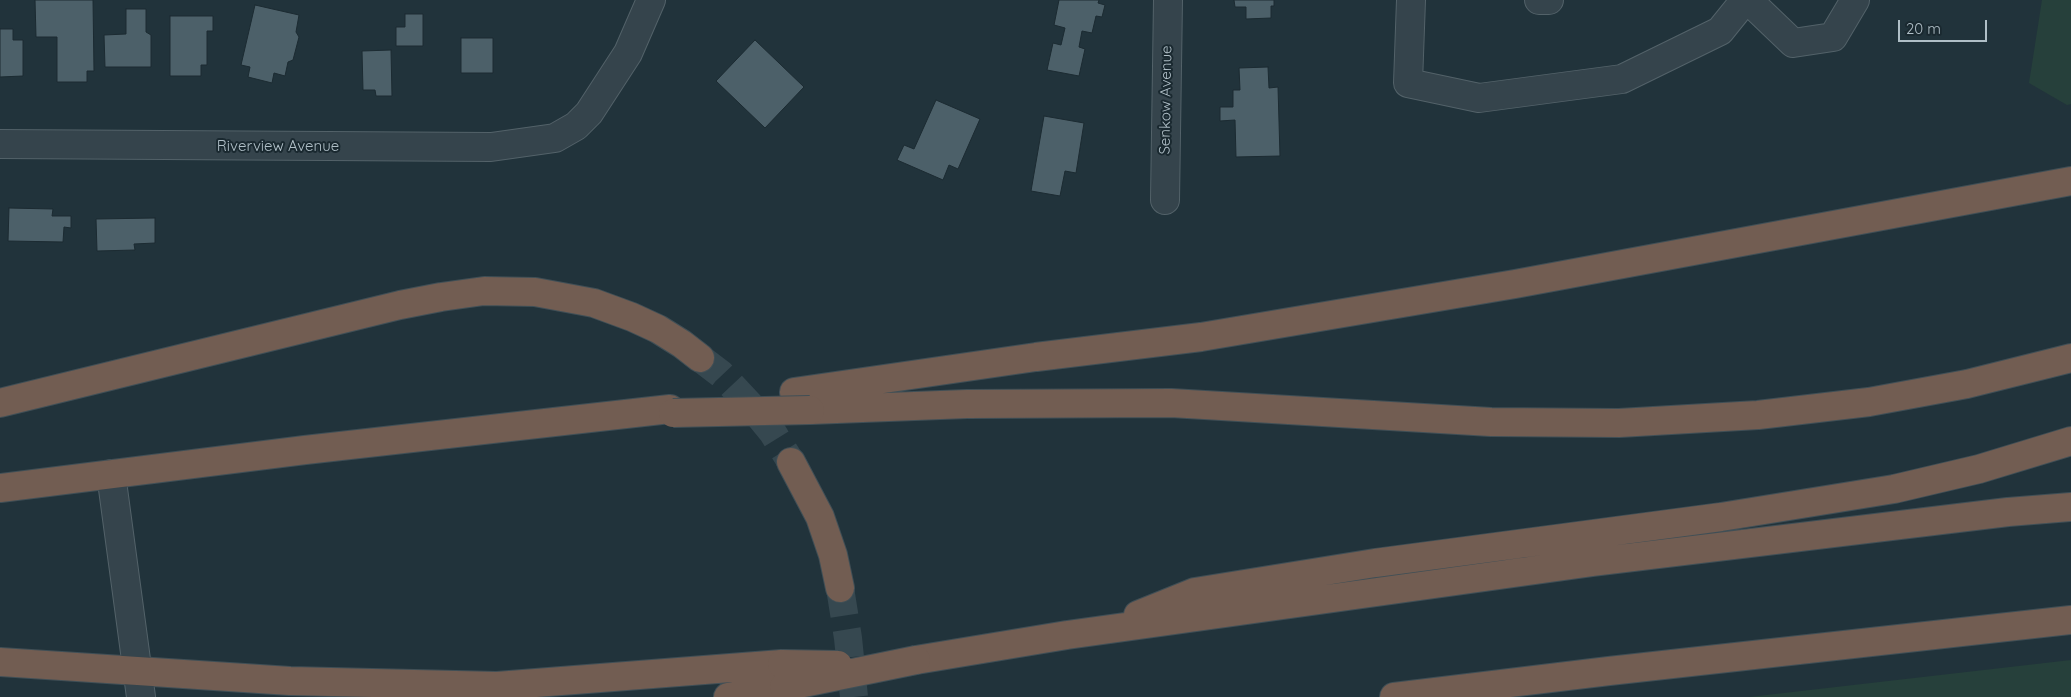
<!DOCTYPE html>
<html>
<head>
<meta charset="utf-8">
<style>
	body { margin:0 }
	#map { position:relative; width:2071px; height:697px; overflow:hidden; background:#21333b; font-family:Quicksand,sans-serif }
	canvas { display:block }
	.scale { position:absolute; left:1898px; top:20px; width:89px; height:22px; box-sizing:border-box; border:2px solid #b0bfc7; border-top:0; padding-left:6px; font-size:15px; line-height:18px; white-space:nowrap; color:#b0bfc7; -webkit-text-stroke:4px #1a2930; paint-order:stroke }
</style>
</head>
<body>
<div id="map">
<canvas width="2071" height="697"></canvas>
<div class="scale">20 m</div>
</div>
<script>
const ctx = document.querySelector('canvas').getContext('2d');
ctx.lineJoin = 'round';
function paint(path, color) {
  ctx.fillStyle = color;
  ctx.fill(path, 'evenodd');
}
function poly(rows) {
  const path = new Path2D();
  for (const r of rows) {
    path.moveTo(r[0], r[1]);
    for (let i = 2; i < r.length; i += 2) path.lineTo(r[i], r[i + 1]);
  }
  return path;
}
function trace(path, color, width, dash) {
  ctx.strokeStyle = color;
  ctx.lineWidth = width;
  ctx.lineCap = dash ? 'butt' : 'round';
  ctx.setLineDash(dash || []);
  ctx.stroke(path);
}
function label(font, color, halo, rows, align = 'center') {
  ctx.font = font + ' Quicksand,sans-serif';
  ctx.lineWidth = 4;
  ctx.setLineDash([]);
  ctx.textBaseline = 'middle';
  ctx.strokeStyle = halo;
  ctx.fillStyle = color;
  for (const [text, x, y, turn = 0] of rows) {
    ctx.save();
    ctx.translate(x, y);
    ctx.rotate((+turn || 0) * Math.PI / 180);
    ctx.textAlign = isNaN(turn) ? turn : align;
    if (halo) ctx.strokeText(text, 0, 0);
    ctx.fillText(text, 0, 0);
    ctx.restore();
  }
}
paint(poly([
	[2042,0,2071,0,2071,104,2067,105,2029,83],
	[2071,660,2071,697,1749,697]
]), '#26403b');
const building = poly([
	[35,0,93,0,94,71,87,71,87,82,57,82,57,37,36,37,35,0],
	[1059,0,1099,0,1098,3,1105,5,1102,17,1096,16,1092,33,1082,31,1079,47,1085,49,1079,76,1047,70,1053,43,1061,45,1065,28,1054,25,1059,0],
	[1234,0,1274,0,1274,6,1271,6,1271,18,1246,19,1246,7,1235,7,1234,0],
	[255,5,299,15,296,32,299,37,293,60,288,62,285,76,274,73,272,83,248,77,250,67,241,65,255,5],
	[126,9,146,9,146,32,151,35,151,67,105,67,104,35,126,34,126,9],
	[405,14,423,14,423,46,396,46,396,27,405,27,405,14],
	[170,16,213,16,213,31,207,31,207,65,201,65,201,76,170,76,170,16],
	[0,29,13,29,13,40,23,40,23,76,0,77,0,29],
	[461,38,493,38,493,73,461,73,461,38],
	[755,40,804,87,765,128,716,81,755,40],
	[391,50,392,96,376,96,375,90,363,90,362,51,391,50],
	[1268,67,1269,88,1278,87,1280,156,1236,157,1235,120,1220,121,1220,107,1233,107,1233,90,1240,90,1239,68,1268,67],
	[936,100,980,119,958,169,949,165,943,180,897,160,904,145,914,149,936,100],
	[1044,116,1084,123,1076,173,1065,171,1060,196,1031,191,1044,116],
	[9,208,53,209,52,216,71,216,71,228,64,227,63,242,8,241,9,208],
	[155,218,155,243,134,244,135,250,97,251,96,219,155,218]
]);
paint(building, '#4c6069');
trace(building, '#1c2b32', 1);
trace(poly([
	[700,358,721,374,751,406,773,433,791,462],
	[840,588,848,638,854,697]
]), '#364850', 28, [28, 14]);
const minor = poly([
	[1411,0,1408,83,1479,98,1622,79,1720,31,1745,0],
	[1539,0,1549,0],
	[1748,0,1793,43,1833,37,1855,0],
	[0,144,491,147,555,138,576,126,589,113,628,53,651,0],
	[1165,200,1168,0],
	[111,474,141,697]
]);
const highway = poly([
	[794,392,1036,357,1201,337,1515,284,2071,181],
	[0,403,400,305,441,297,484,291,535,292,594,303,632,317,658,329,682,344,700,358],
	[810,410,967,404,1171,403,1491,422,1619,423,1758,415,1869,402,1967,384,2071,358],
	[791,462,820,517,833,555,840,588],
	[0,488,305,450,670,409],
	[1138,615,1195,592,1375,563,1721,517,1894,489,1979,469,2071,441],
	[916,660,1067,635,1593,562,2008,512,2071,507],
	[0,662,290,681,497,686,782,664],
	[728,697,784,687],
	[1394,697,1609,671,2071,620]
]);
trace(minor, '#536269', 30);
trace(highway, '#404f56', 30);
trace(minor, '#35444c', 28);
trace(highway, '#725d52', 28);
const highwayBridge = poly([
	[673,413,810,410],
	[782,664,838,665],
	[784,687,916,660]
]);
trace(highwayBridge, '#404f56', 30, []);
trace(highwayBridge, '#725d52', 28);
label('15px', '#b0bfc7', '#1a2930', [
	["Senkow Avenue",1166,100,-89],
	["Riverview Avenue",278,146]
]);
</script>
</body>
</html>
